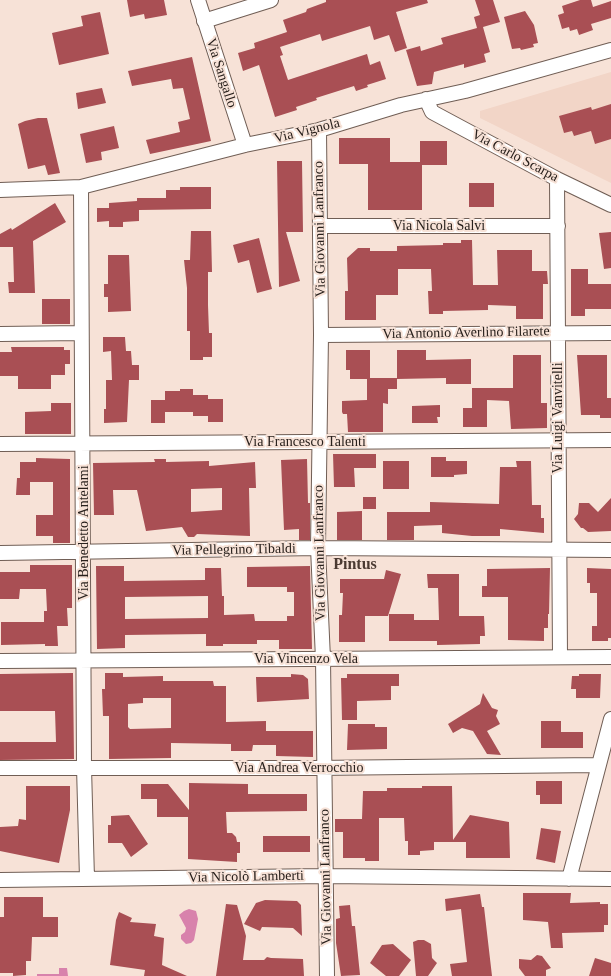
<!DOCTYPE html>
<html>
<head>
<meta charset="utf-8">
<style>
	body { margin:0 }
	canvas { display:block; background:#f7e2d7 }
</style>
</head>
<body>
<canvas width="611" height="976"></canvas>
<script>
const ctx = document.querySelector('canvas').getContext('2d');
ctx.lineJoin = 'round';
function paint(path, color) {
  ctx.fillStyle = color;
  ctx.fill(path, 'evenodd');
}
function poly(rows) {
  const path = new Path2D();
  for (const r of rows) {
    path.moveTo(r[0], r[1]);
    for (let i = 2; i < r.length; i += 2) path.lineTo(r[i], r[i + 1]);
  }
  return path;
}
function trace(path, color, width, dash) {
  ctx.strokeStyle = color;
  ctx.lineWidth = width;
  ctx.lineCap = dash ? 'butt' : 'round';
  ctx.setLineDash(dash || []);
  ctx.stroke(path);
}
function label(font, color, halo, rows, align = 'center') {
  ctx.font = font + ' "Times New Roman",serif';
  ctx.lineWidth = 4;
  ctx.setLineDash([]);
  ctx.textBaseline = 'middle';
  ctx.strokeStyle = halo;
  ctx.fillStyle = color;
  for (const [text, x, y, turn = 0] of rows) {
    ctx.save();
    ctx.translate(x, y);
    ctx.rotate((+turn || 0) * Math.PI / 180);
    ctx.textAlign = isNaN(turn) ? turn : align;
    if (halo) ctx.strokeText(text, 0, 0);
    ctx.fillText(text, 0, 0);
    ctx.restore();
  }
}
paint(poly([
	[611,72,611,183,480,118,480,111]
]), '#f2d5c7');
paint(poly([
	[189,909,196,911,198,919,194,940,191,943,186,944,181,939,181,935,185,932,186,928,179,915,184,911],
	[59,968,67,968,68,976,37,976,37,974,59,974]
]), '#d882ac');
paint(poly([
	[127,0,164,0,167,15,145,19,144,14,130,17],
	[326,0,427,0,428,3,396,12,407,48,395,52,389,35,374,40,370,26,322,41,320,34,280,47,283,55,280,56,288,80,367,54,370,65,380,61,386,79,367,85,368,87,356,91,354,86,316,98,317,100,296,107,297,110,275,117,259,65,243,71,238,53,255,48,254,43,287,32,283,20,306,12,307,9,326,2],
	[475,0,493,0,500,22,483,27,490,52,484,54,486,62,464,68,464,64,434,72,432,84,417,86,406,50,420,46,421,51,443,44,441,38,477,28,474,17,480,15],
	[580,0,591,0,593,7,611,1,611,18,591,24,593,30,579,35,577,29,570,31,569,27,562,29,558,15,564,13,562,6],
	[525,11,534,25,538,43,533,44,534,47,521,50,520,48,512,49,504,17],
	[100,12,109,54,59,65,52,33,83,26,81,16],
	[192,57,211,141,150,154,146,140,180,132,178,122,190,119,183,88,173,89,171,79,132,86,128,71],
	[102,88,106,103,78,109,76,93],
	[611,104,611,139,595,144,591,131,574,136,572,131,564,133,559,116,591,107,592,110],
	[38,118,47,118,60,173,48,175,45,165,28,169,18,124,25,121],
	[114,126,119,148,101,152,102,160,86,163,80,134],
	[339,138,390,138,390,162,420,162,420,141,447,141,447,165,422,165,422,210,368,210,368,164,339,164],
	[277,161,302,161,303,232,286,232,300,281,279,287],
	[469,183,494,183,494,207,469,207],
	[180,187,211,187,211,209,139,210,139,221,123,222,123,227,109,227,109,221,97,222,97,208,109,208,109,203,137,201,137,198,166,198,166,190,180,190],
	[55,203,66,222,33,241,35,293,9,293,8,282,14,282,13,247,0,247,0,234,11,228,12,230],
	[191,231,211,231,212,272,208,272,208,305,209,333,212,333,212,357,203,357,203,360,190,360,190,331,187,331,187,288,184,260,190,260],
	[611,232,611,268,604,269,599,233],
	[259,238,272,289,257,293,249,260,238,263,233,245],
	[461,240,472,240,473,285,498,285,497,250,532,250,532,271,547,271,548,284,543,284,543,319,516,319,516,306,488,305,488,310,443,311,443,314,429,314,428,291,432,291,431,269,398,269,398,295,376,295,376,320,345,320,345,291,348,291,347,258,358,248,370,248,370,251,397,251,397,246,443,245,443,243,461,243],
	[108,255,129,255,131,311,108,312,108,297,104,297,104,284,108,284],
	[571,269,588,269,588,284,611,284,611,309,585,309,585,316,571,316],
	[42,299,70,299,70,324,42,324],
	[103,337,125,337,126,351,131,351,132,365,139,365,139,380,129,380,127,422,104,423,104,409,106,409,106,380,112,380,111,351,103,352],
	[11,347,64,347,64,350,70,350,70,364,65,364,65,375,51,375,51,389,18,389,18,376,0,376,0,352,12,352],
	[346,350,370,350,370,378,397,378,397,389,388,389,388,404,383,403,383,432,348,432,347,414,343,414,342,412,342,401,367,400,367,379,350,379,350,370,346,370],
	[397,350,426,350,426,360,471,359,471,384,446,384,446,378,397,379],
	[513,355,541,355,541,403,547,403,547,428,511,429,509,401,487,400,487,427,463,427,463,408,472,408,472,388,513,388],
	[577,355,607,355,607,398,611,398,611,418,600,418,600,415,581,415],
	[180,389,193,389,193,395,208,395,208,399,223,399,223,422,208,422,208,416,193,416,193,412,165,412,165,423,151,423,151,400,165,400,165,391,180,391],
	[51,403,71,403,71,434,25,434,25,412,51,411],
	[440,405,440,417,437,417,438,423,412,423,412,406],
	[333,454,376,454,376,468,354,468,355,487,334,487],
	[431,457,446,457,446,461,467,461,467,474,454,475,454,477,431,477],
	[36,458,70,459,70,543,53,543,53,536,36,536,36,515,53,515,53,482,30,482,30,495,16,495,17,478,20,478,20,462,36,462],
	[154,459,166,459,166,462,209,461,209,466,255,462,256,488,249,488,250,536,197,534,194,537,188,537,182,527,146,531,137,490,113,490,114,515,94,515,93,463,155,462],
	[222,488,222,510,191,512,191,489],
	[307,459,308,503,310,503,310,540,299,540,299,529,284,530,281,460],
	[383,461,409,461,409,489,383,489],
	[516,461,531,461,532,505,541,505,541,518,544,518,544,533,500,529,500,536,472,536,442,533,442,525,414,526,414,540,387,540,387,512,430,512,430,502,499,504,500,467,517,467],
	[363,497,376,497,376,509,363,509],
	[611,498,611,531,588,532,583,528,581,528,574,519,578,514,579,503,589,503,598,512],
	[362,511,362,540,337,540,337,512],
	[30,565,72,565,72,608,67,608,68,626,57,626,58,646,45,646,45,644,1,645,1,622,44,622,44,611,47,611,46,589,20,589,19,599,0,599,0,572,30,572],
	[96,566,124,566,124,581,205,580,205,568,221,568,222,596,224,596,224,615,254,614,255,621,287,621,287,616,294,616,294,592,287,592,287,587,247,587,247,567,310,566,312,649,279,649,279,640,257,640,257,644,223,644,223,646,206,646,206,634,125,635,125,648,97,649],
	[208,596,208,618,125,619,125,597],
	[550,568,549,614,548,614,548,628,544,628,544,641,508,640,508,597,482,597,482,586,487,586,487,569],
	[587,568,611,569,611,638,608,638,608,641,592,641,592,626,597,626,597,593,590,593,590,583,587,583],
	[386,570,401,574,388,616,365,616,365,642,339,642,339,615,342,615,343,593,340,593,340,579,384,579],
	[427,574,459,574,459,616,484,616,485,636,480,636,480,644,437,645,437,641,389,641,389,614,414,614,414,620,439,620,438,588,428,588],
	[73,673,74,759,0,760,0,742,56,742,55,711,0,711,0,674],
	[105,673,123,673,123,677,163,676,163,681,213,681,214,686,226,686,226,722,266,721,266,731,313,731,313,757,276,756,276,745,253,745,252,751,231,751,231,744,171,743,171,758,109,759,109,716,103,716,102,689,105,689],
	[143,698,171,698,171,728,130,729,128,727,128,704,143,703],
	[291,674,303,675,308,679,309,699,257,702,256,677,291,677],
	[347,674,399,674,399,686,391,686,391,700,357,701,357,720,342,720,341,678,347,678],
	[579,674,601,674,600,698,576,698,576,689,571,689,572,676,579,676],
	[483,693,492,708,498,710,496,716,500,724,487,731,501,755,487,754,473,731,462,728,453,733,448,724,480,704],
	[541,721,561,721,561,732,583,732,583,748,541,748],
	[348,724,375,724,375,727,387,727,387,749,347,750],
	[536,781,562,781,562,804,540,804,540,795,536,795],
	[189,783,248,784,248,794,307,794,307,811,226,812,227,833,232,833,236,837,237,842,240,842,240,853,237,853,237,862,188,859,188,817,157,817,157,799,141,799,141,784,168,784,189,810],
	[26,786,70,786,70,810,59,863,0,851,0,827,18,826,19,819,26,820],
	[422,786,452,786,453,840,470,815,509,822,510,858,466,858,466,842,434,842,434,850,420,851,420,855,408,855,408,841,405,841,404,818,379,818,379,861,365,861,365,858,343,858,343,832,335,832,335,819,362,819,363,791,387,791,387,788,422,788],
	[129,815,148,844,131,857,122,843,108,843,108,825,111,825,111,816],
	[541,828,561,831,555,863,536,859],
	[263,836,310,836,310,852,263,852],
	[523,893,571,893,570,903,600,902,600,904,608,904,608,925,604,925,604,932,562,933,563,948,551,948,548,922,523,920],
	[480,894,482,907,484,907,492,976,452,976,450,964,467,962,461,909,446,911,445,899],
	[4,897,43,897,43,917,58,917,58,937,32,937,31,961,26,961,26,975,13,976,13,973,0,973,0,917,4,917],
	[265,900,297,901,301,905,302,936,293,928,262,927,260,931,244,924,256,903],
	[226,904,237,905,246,936,243,960,264,960,267,957,271,958,303,959,304,976,216,976],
	[350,905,352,926,355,926,360,975,341,976,336,943,336,919,340,918,339,906],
	[119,912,132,918,130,922,156,924,154,936,164,938,162,965,187,976,144,976,145,970,110,965,116,920],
	[418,940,424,940,431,944,432,958,437,963,428,976,416,976,413,942],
	[393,944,411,960,399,976,386,976,370,963,382,945],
	[537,955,542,956,551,968,546,970,546,976,525,976,519,968,519,959,531,960],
	[595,958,611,963,611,976,589,976]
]), '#a94f54');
const minor = poly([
	[198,0,245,145],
	[204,21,271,0],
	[426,99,432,112,557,179,611,205],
	[319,130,321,335,318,548,323,659,327,976],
	[557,179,560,657],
	[81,187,84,767,87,879],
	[0,190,81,187,245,145,319,130,401,105,465,91,611,50],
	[320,226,558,226],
	[0,334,81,333],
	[321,335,611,333],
	[0,444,611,440],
	[0,553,318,548,611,550],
	[0,661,611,657],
	[0,768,313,768,598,765],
	[569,879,611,719],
	[0,880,326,876,611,879]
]);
trace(minor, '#705e55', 16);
trace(minor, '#fff', 14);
label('14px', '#28201c', '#f7e2d7', [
	["Via Sangallo",221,73,72],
	["Via Vignola",307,131,-14],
	["Via Carlo Scarpa",515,156,28],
	["Via Nicola Salvi",439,226],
	["Via Giovanni Lanfranco",320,229,-91],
	["Via Antonio Averlino Filarete",466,333,-1],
	["Via Luigi Vanvitelli",558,418,-90],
	["Via Francesco Talenti",305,442],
	["Via Benedetto Antelami",84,533,-90],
	["Via Pellegrino Tibaldi",234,550,-1],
	["Via Giovanni Lanfranco",320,553,-91],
	["Via Vincenzo Vela",306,659],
	["Via Andrea Verrocchio",299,768],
	["Via Nicolò Lamberti",246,877,-1],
	["Via Giovanni Lanfranco",326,877,-91]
]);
label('bold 16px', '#4b3a32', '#f7e2d7', [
	["Pintus",355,565]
]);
</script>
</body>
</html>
